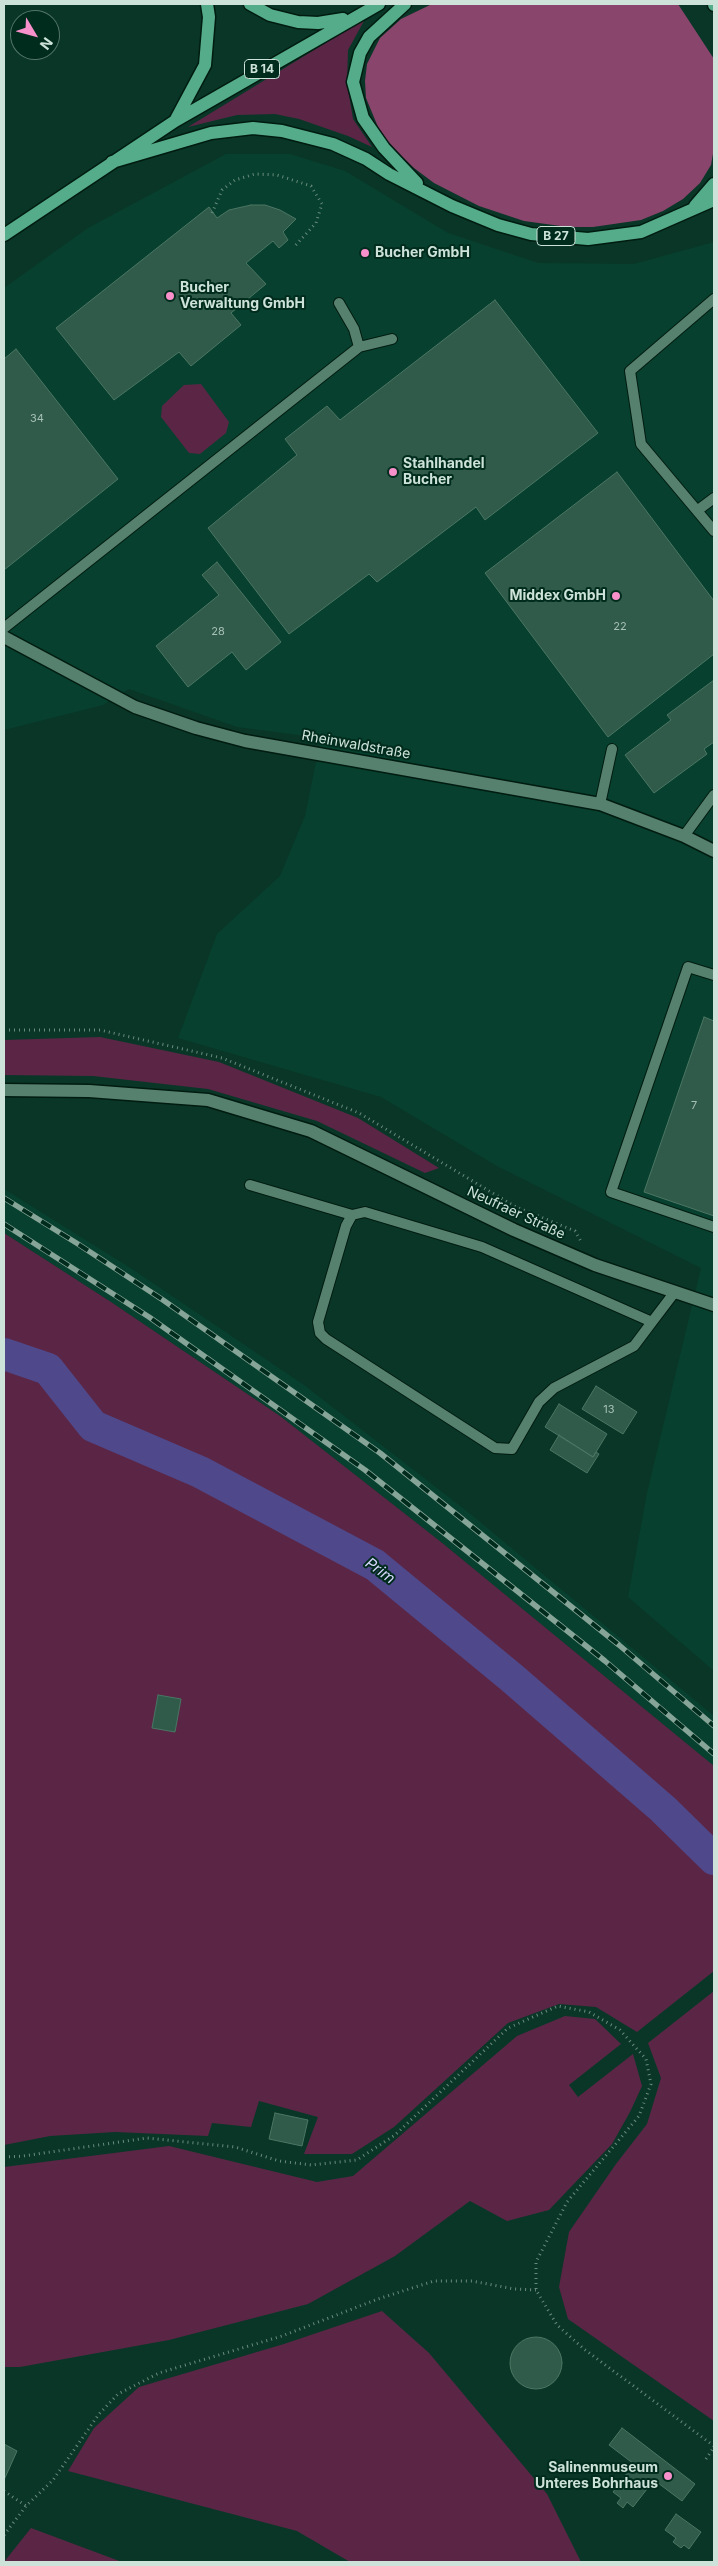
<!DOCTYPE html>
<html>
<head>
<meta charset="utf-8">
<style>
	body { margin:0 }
	#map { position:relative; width:718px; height:2566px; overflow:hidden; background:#0a3627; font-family:Inter,sans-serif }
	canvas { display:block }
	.frame { position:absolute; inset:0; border:5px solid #cde3d9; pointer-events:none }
	.north { position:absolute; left:10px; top:10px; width:50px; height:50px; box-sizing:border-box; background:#002c1d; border:1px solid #527568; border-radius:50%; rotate:127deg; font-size:14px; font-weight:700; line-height:20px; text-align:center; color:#cde3d9 }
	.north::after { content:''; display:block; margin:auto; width:18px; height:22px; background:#f890cb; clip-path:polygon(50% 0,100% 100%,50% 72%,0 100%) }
</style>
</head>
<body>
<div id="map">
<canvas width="718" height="2566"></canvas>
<div class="frame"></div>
<div class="north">N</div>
</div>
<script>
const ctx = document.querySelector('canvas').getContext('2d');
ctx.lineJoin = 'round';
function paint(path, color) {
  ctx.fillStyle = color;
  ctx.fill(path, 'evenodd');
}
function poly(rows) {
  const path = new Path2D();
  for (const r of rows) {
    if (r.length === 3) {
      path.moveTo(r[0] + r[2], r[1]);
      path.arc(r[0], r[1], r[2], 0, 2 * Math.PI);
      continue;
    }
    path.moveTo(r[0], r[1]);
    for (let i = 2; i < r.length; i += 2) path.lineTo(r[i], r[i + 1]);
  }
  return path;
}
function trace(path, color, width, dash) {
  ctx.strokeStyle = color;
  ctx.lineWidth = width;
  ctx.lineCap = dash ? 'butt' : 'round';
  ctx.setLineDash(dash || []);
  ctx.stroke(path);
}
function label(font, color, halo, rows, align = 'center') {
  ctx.font = font + ' Inter,sans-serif';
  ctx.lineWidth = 4;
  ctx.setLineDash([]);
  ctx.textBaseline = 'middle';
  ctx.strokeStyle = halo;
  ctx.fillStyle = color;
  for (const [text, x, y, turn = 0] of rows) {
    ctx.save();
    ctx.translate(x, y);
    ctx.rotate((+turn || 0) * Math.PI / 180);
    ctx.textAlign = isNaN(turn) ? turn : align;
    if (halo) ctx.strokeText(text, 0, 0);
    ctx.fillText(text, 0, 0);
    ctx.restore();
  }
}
paint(poly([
	[226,154,290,154,345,171,448,233,538,263,634,264,714,242,714,1671,628,1597,647,1493,701,1268,497,1166,381,1097,178,1038,217,934,280,876,305,816,321,738,237,727,129,689,103,705,4,730,4,288,88,228],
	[4,1189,132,1269,304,1385,468,1512,714,1716,714,1766,441,1542,280,1416,111,1302,4,1233]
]), '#07402e');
paint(poly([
	[365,19,348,50,347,83,353,119,372,147,348,136,299,119,275,114,237,115,188,127],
	[201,384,229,422,226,433,200,454,189,453,161,417,162,406,184,385],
	[100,1037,219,1062,358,1118,439,1168,425,1173,317,1121,208,1089,93,1076,4,1075,4,1040],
	[4,1233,111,1302,280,1416,441,1542,714,1766,714,1971,637,2032,596,2007,559,2004,508,2023,394,2127,352,2154,304,2154,318,2117,259,2101,251,2127,212,2123,208,2136,115,2132,50,2136,4,2145],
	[158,1695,181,1699,175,1732,152,1728],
	[714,1991,714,2421,568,2319,559,2287,569,2232,616,2164,647,2124,661,2078,648,2043],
	[565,2016,595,2019,621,2044,569,2085,578,2097,633,2054,642,2086,630,2112,612,2144,549,2210,507,2221,470,2201,395,2256,308,2304,169,2340,20,2367,4,2367,4,2167,169,2146,317,2182,353,2176,517,2036],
	[382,2311,429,2353,547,2494,581,2562,350,2562,297,2531,68,2471,94,2428,139,2387,284,2344],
	[31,2528,122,2562,4,2562]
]), '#5b2646');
paint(poly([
	[432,4,678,4,714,59,714,148,711,165,700,183,683,199,663,211,641,220,593,227,568,227,524,221,479,206,434,183,414,168,391,146,378,127,366,98,365,81,367,64,380,38,401,19]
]), '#8a456d');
trace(poly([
	[4,1354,48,1369,93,1426,200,1472,375,1565,512,1678,663,1809,714,1859]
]), '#4f488a', 32);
const building = poly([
	[251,205,265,205,280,210,296,219,283,232,288,240,279,248,273,241,246,263,266,284,231,313,241,325,191,366,179,352,114,400,56,328,209,207,217,218,229,210,251,205],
	[495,300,598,433,485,520,476,507,377,582,369,574,289,634,208,528,297,455,285,439,327,406,340,420,495,300],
	[16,349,118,479,4,570,4,359,16,349],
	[617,472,714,601,714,654,608,737,485,573,617,472],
	[217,562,281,642,246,670,232,652,188,687,156,646,219,595,202,575,217,562],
	[714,680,714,742,704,749,707,754,654,793,625,755,671,720,667,715,714,680],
	[704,1017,714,1021,714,1216,644,1192,704,1017],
	[596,1386,637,1412,623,1434,582,1409,596,1386],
	[559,1404,607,1434,593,1457,545,1427,559,1404],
	[559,1435,593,1457,596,1452,599,1454,587,1473,550,1450,559,1435],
	[158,1695,181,1699,175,1732,152,1728,158,1695],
	[275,2113,308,2120,302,2146,269,2139,275,2113],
	[536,2363,26],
	[622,2428,695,2484,682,2501,654,2480,633,2507,627,2502,623,2508,617,2503,621,2498,613,2492,634,2464,609,2445,622,2428],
	[4,2444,17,2451,4,2480,4,2444],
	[676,2514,701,2532,689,2549,684,2545,681,2548,673,2542,676,2538,665,2530,676,2514]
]);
paint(building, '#305a49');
trace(building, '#4c7664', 1);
const lane = poly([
	[714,299,630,371,641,444,714,531],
	[339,303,354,329,359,347],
	[698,510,714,498],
	[4,628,359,347,392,339],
	[600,804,612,749],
	[684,836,714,795],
	[714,975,688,967,611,1192,714,1227],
	[250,1185,352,1215],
	[652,1322,634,1346,554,1388,539,1402,512,1449,495,1448,326,1339,320,1333,318,1322,346,1226,352,1215,365,1212,482,1247,652,1322,674,1293]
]);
const street = poly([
	[4,637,135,707,196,728,245,741,600,804,684,836,714,851]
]);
const secondary = poly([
	[4,1090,89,1091,208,1100,311,1131,514,1230,595,1265,714,1305]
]);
const primary = poly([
	[250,4,270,15,298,22,318,23,343,19],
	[405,4,369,37,360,53,353,82,363,118,384,148,417,183],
	[714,4,714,5],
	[175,121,205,65,209,17,207,4],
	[112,162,211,133,253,128,282,131,333,144,366,159,389,174,452,206,498,225,531,234,588,239,641,232,714,200],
	[695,206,714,184],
	[4,235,175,121,379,4]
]);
trace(lane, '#001c11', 12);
trace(street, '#001c11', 15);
trace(secondary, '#001c11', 15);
trace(primary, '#001c11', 15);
trace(poly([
	[212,213,222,190,235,180,255,174,277,175,311,186,322,204,316,223,294,247],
	[4,1030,100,1030,222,1058,359,1113,516,1207,575,1231,582,1243],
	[4,2157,23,2156,147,2138,235,2147,279,2161,311,2165,357,2160,395,2135,508,2028,558,2006,589,2012,620,2030,646,2059,651,2084,639,2116,567,2202,536,2262,536,2290,557,2325,584,2349,714,2446],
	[706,2459,714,2447],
	[4,2491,26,2506],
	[4,2535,26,2506,53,2480,99,2414,118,2394,159,2373,282,2336,378,2299,434,2281,472,2281,514,2289,536,2290]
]), '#698b7e', 3, [1, 4]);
trace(lane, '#57816f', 10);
trace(street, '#57816f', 12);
trace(secondary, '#57816f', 12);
trace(primary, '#55ac8b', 12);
const rail = poly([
	[4,1198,78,1244,163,1300,380,1453,619,1645,714,1726],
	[4,1224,149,1317,365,1470,605,1661,714,1754]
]);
trace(rail, '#86a498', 5.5);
trace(rail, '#002c1d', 4, [11]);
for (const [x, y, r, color] of [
	[365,253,5,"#f890cb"],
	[170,296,5,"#f890cb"],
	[393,472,5,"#f890cb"],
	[616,596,5,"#f890cb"],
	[668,2476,5,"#f890cb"]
]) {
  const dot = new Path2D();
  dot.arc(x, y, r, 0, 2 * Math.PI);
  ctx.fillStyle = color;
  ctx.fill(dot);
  trace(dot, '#002c1d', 2);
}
label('11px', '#a6c1b5', null, [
	["34",37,419],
	["22",620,627],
	["28",218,632],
	["7",694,1106],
	["13",609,1410]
]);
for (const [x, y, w] of [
	[262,69,35],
	[556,236,38]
]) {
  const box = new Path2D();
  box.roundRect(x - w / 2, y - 9.5, w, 19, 4);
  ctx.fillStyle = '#002c1d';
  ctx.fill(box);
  trace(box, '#cde3d9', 1);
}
label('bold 12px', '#cde3d9', null, [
	["B 14",262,69],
	["B 27",556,236]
]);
label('bold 14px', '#cde3d9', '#002c1d', [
	["Bucher GmbH",375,253],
	["Bucher",180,288],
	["Verwaltung GmbH",180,304],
	["Stahlhandel",403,464],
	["Bucher",403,480],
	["Middex GmbH",606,596,"right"],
	["Salinenmuseum",658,2468,"right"],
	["Unteres Bohrhaus",658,2484,"right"]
], 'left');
label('14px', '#cde3d9', '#002c1d', [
	["Rheinwaldstraße",356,745,10],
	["Neufraer Straße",516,1213,25]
]);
label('italic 15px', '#d6d5fd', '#002c1d', [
	["Prim",380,1571,36]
]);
</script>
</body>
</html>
